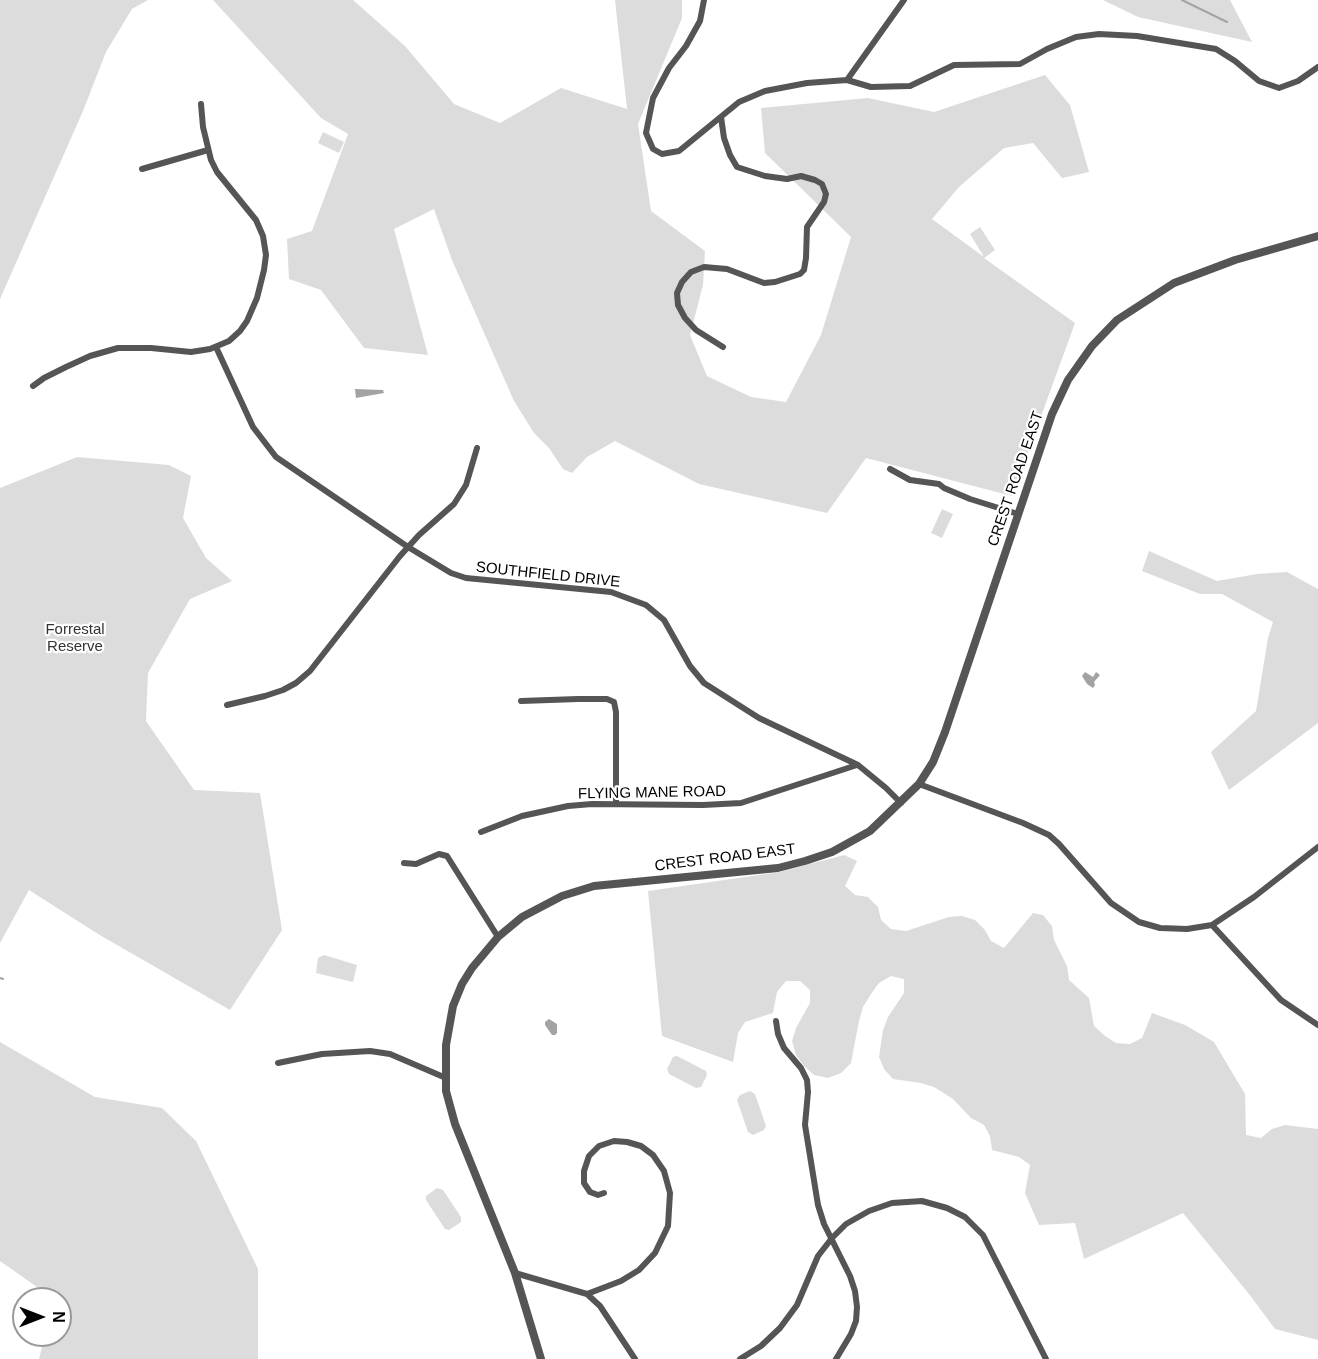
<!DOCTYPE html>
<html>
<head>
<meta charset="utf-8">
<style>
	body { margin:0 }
	#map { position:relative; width:1318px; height:1359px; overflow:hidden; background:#fff; font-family:Helvetica,sans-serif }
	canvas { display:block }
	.north { position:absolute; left:12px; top:1287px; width:60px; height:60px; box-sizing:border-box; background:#fff; border:2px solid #999; border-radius:50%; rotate:90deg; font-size:16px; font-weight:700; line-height:24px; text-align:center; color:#000 }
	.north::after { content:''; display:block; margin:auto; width:21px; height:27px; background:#000; clip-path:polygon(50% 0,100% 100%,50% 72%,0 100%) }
</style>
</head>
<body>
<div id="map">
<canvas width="1318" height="1359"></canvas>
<div class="north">N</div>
</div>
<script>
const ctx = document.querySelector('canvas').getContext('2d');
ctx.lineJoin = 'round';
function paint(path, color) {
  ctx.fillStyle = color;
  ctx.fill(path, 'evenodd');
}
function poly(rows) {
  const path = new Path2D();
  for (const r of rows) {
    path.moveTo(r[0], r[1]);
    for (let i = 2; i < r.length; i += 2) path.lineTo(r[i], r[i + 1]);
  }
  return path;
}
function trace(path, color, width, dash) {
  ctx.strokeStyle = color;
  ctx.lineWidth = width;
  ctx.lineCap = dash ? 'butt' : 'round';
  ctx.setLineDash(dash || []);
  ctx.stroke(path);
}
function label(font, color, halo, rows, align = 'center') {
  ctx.font = font + ' Helvetica,sans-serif';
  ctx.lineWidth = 4.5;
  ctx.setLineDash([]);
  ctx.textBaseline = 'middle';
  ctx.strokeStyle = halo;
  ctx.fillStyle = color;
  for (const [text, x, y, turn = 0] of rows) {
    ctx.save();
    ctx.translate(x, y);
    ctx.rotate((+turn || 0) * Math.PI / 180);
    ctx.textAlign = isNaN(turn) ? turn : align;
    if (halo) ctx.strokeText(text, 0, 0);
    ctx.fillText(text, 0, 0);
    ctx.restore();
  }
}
paint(poly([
	[0,0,148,0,132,9,106,52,83,111,0,299],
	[213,0,353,0,405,46,454,104,500,123,561,88,627,109,615,0,682,0,682,18,638,124,651,211,705,251,703,285,690,335,707,376,751,397,786,402,821,335,851,237,765,153,761,108,868,98,934,112,1045,75,1070,105,1089,172,1062,178,1033,143,1004,148,959,187,932,219,984,257,970,234,980,227,995,250,984,258,1075,323,1012,496,866,458,827,513,699,484,615,441,587,457,572,473,563,469,549,448,534,433,514,401,452,260,434,209,394,229,428,355,364,348,321,290,289,279,287,239,312,231,348,134,321,118],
	[1103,0,1230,0,1252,42,1138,17],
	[323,132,344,142,339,153,318,143],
	[77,457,169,465,191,476,183,518,206,558,232,581,190,599,148,673,146,721,194,790,260,793,282,930,230,1010,98,934,29,890,0,943,0,488],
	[942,509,953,514,942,538,931,533],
	[1149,551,1217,581,1257,574,1287,572,1318,589,1318,723,1229,790,1211,752,1256,711,1268,638,1273,622,1222,594,1200,594,1142,571],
	[844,855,857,861,845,886,855,895,868,897,878,907,881,920,891,929,906,931,949,917,962,916,975,920,985,930,991,941,1004,948,1033,913,1043,915,1052,926,1054,940,1067,966,1069,980,1089,998,1094,1026,1105,1036,1116,1043,1130,1044,1142,1038,1152,1013,1185,1025,1214,1042,1245,1094,1246,1135,1261,1138,1272,1129,1285,1125,1318,1129,1318,1340,1275,1329,1249,1294,1183,1213,1084,1259,1075,1223,1039,1225,1025,1193,1030,1165,1019,1157,992,1150,990,1136,984,1125,971,1118,953,1099,934,1087,921,1083,893,1079,884,1069,879,1057,883,1030,888,1017,904,993,904,979,891,976,879,983,871,994,863,1007,859,1021,851,1063,841,1073,828,1078,814,1075,804,1066,796,1055,792,1041,796,1028,810,1003,810,990,800,981,786,981,777,992,773,1013,745,1022,738,1033,733,1062,662,1036,648,891,780,872],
	[324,955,357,965,353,982,316,973,318,958],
	[0,1042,95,1097,162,1108,196,1141,258,1269,258,1359,39,1359,45,1335,60,1335,60,1299,54,1299,0,1261],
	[677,1056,706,1071,707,1075,701,1087,696,1088,669,1074,667,1069,673,1057],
	[750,1091,755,1094,766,1126,764,1130,753,1135,748,1132,737,1100,740,1095],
	[437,1188,443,1190,461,1217,461,1222,449,1230,445,1229,426,1200,426,1196]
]), '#dcdcdc');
paint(poly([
	[355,389,383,390,384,393,356,398],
	[1096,672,1100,675,1094,682,1095,685,1093,688,1087,684,1082,676,1085,672,1093,677],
	[549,1019,557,1024,557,1033,555,1035,552,1035,545,1025,545,1022]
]), '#a3a3a3');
trace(poly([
	[1182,0,1227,22],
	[0,978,3,979]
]), '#a3a3a3', 2);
trace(poly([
	[704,0,700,21,686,46,669,68,653,98,646,133,653,149,662,154,679,151,739,102,765,91,807,83,847,80,871,87,910,86,954,65,1020,64,1047,49,1076,37,1099,34,1137,36,1216,49,1235,61,1259,81,1279,88,1298,81,1318,67],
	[847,80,904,0],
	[721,117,724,138,730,155,737,167,765,176,787,179,801,176,815,180,822,184,826,194,824,202,807,227,806,258,804,270,800,274,775,282,764,283,727,269,704,267,691,272,682,282,677,293,678,305,685,318,696,330,723,347],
	[142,169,208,150],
	[216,347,253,427,276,457,408,547,451,573,466,578,611,592,646,605,664,620,690,666,704,683,759,718,858,765,886,788,901,803],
	[33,386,44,378,66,367,90,356,118,348,151,348,191,352,210,349,229,341,240,331,247,321,257,298,264,270,266,255,263,236,256,220,217,172,211,160,203,127,201,104],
	[890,469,910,480,939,484,944,488,970,499,1018,514],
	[521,701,578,699,607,699,614,702,616,712,616,804],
	[227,705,265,696,283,690,296,683,310,671,400,556,419,535,454,504,466,485,477,448],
	[919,784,1023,823,1049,835,1059,844,1111,903,1139,922,1160,928,1187,929,1212,925,1254,897,1318,847],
	[481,832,522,816,568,806,592,804,703,805,741,803,857,765],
	[404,863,416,864,439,854,447,856,498,937],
	[1212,925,1281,1000,1318,1025],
	[776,1021,778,1034,784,1048,801,1068,807,1080,808,1092,805,1125,818,1205,824,1224,850,1276,855,1291,857,1307,856,1321,851,1334,836,1359],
	[278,1063,322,1054,370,1051,390,1054,446,1078],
	[515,1273,587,1294,600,1306,635,1359],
	[587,1294,621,1281,639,1270,655,1253,668,1226,670,1193,664,1171,653,1155,641,1146,627,1142,614,1141,599,1146,589,1156,584,1171,584,1183,590,1192,598,1195,604,1193],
	[740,1359,761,1346,780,1328,797,1305,818,1256,832,1238,846,1224,869,1211,892,1203,922,1201,947,1208,965,1217,983,1235,1046,1359]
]), '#555', 6);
trace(poly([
	[541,1359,515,1273,455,1124,446,1091,446,1045,453,1006,462,984,472,968,498,937,522,917,562,896,594,886,778,868,805,861,832,852,870,831,919,784,933,762,945,732,1052,414,1068,380,1092,346,1117,320,1174,283,1235,260,1318,236]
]), '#555', 8);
label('15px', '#000', '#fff', [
	["CREST ROAD EAST",1016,479,-71],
	["SOUTHFIELD DRIVE",548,575,6],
	["FLYING MANE ROAD",652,793,-1],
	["CREST ROAD EAST",725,858,-7]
]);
label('15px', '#333', '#fff', [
	["Forrestal",75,630],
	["Reserve",75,647]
]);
</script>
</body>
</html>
